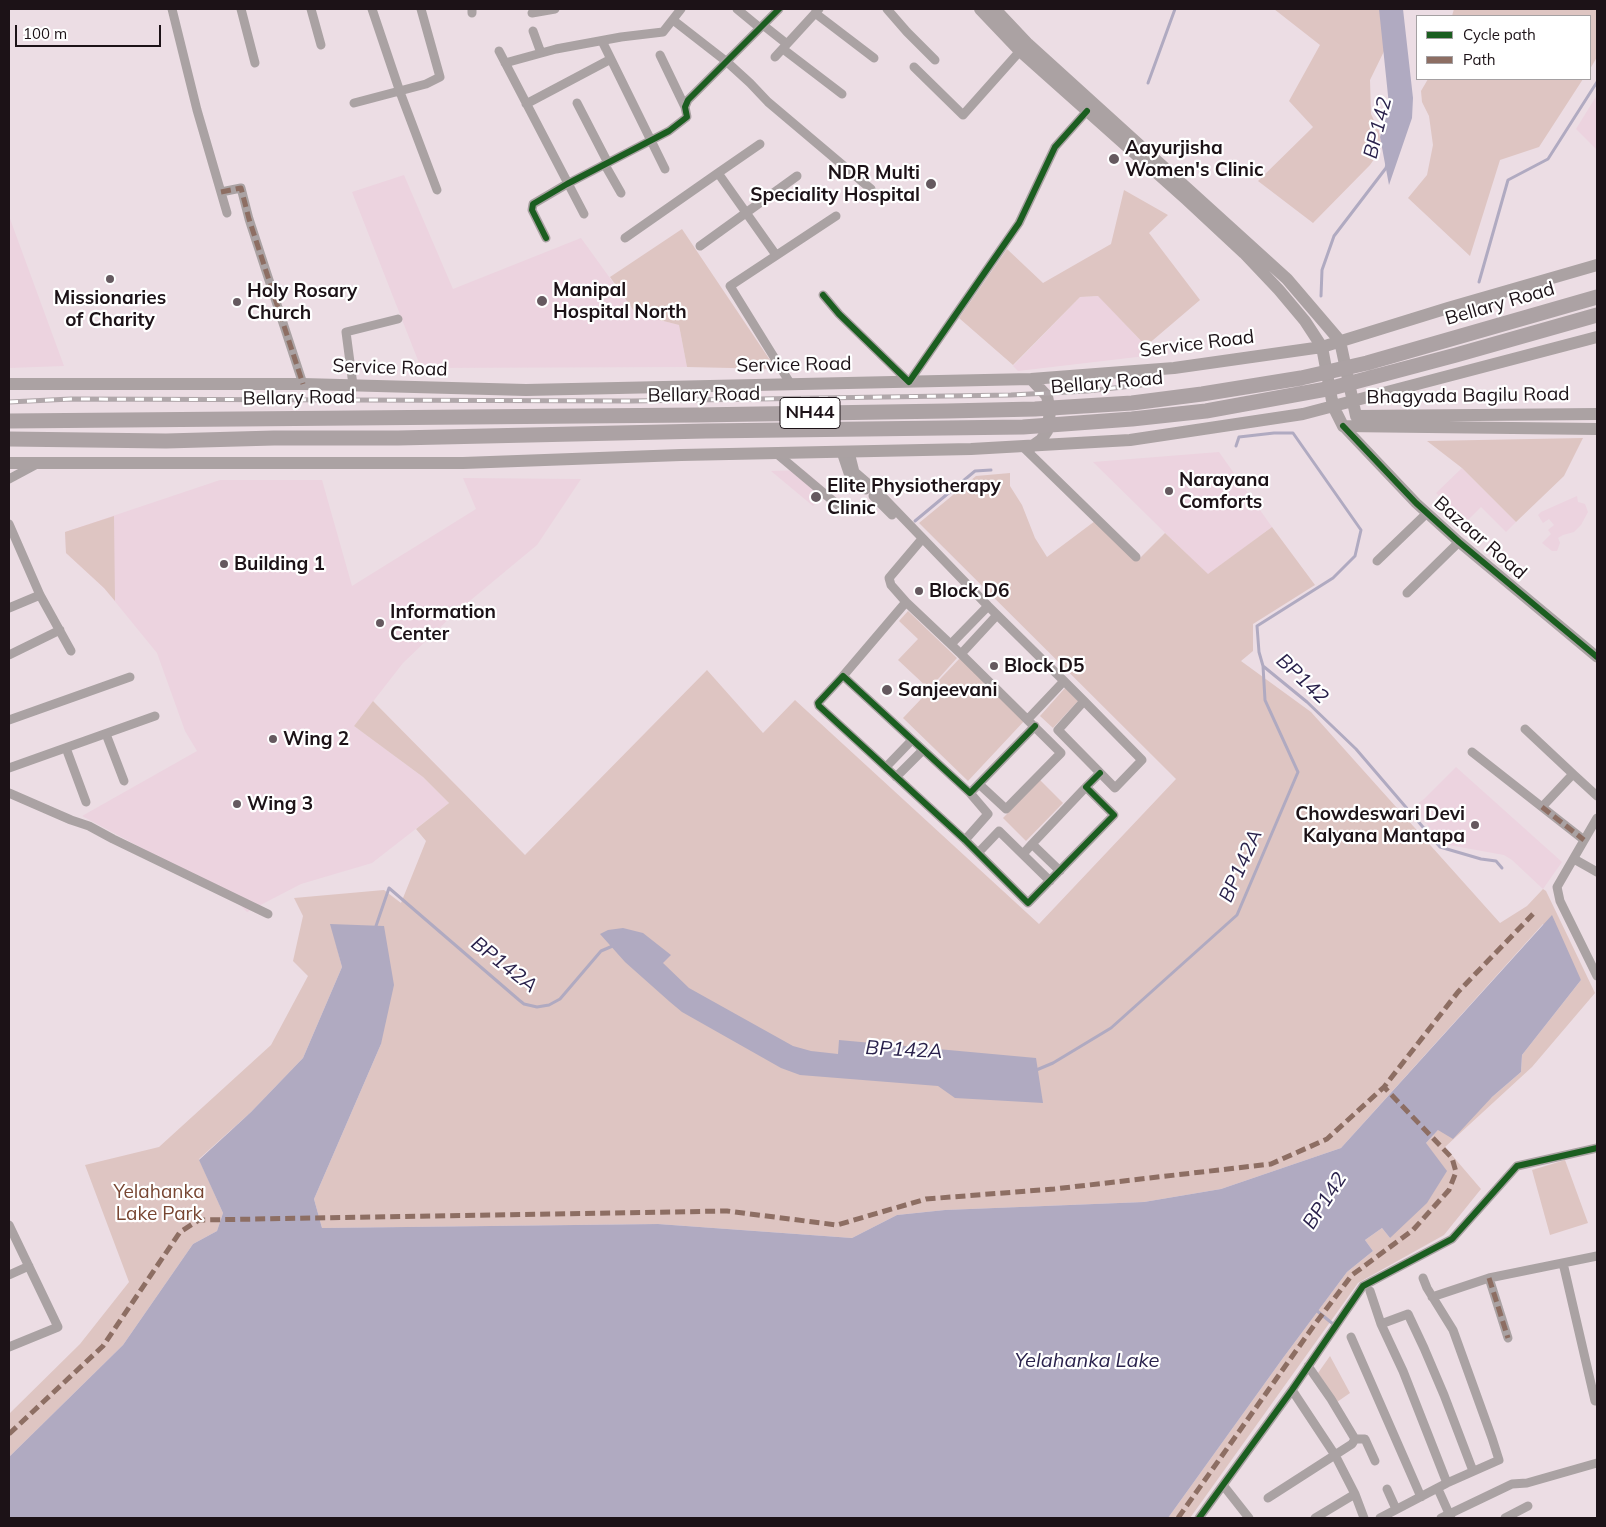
<!DOCTYPE html>
<html>
<head>
<meta charset="utf-8">
<style>
	body { margin:0 }
	#map { position:relative; width:1606px; height:1527px; overflow:hidden; background:#ecdde4; font-family:Mulish,sans-serif }
	canvas { display:block }
	.frame { position:absolute; inset:0; border:10px solid #1c1217; pointer-events:none }
	.legend { position:absolute; left:1416px; top:15px; width:175px; height:65px; box-sizing:border-box; background:#fff; border:1px solid #a4a0a2; margin:0; padding:6px 9px; list-style:none; font-size:15px; color:#1c1217 }
	.legend li { display:flex; align-items:center; gap:10px; height:25px }
	.legend b { width:25px; border:1px solid #a4a0a2 }
	.scale { position:absolute; left:15px; top:25px; width:146px; height:22px; box-sizing:border-box; border:2px solid #1c1217; border-top:0; padding-left:6px; font-size:15px; line-height:18px; white-space:nowrap; color:#1c1217; -webkit-text-stroke:4px #fff; paint-order:stroke }
</style>
</head>
<body>
<div id="map">
<canvas width="1606" height="1527"></canvas>
<div class="frame"></div>
<ul class="legend">
<li><b style="height:6px;background:#1b5e20"></b>Cycle path</li>
<li><b style="height:6px;background:#8d6e63"></b>Path</li>
</ul>
<div class="scale">100 m</div>
</div>
<script>
const ctx = document.querySelector('canvas').getContext('2d');
ctx.lineJoin = 'round';
function paint(path, color) {
  ctx.fillStyle = color;
  ctx.fill(path, 'evenodd');
}
function poly(rows) {
  const path = new Path2D();
  for (const r of rows) {
    path.moveTo(r[0], r[1]);
    for (let i = 2; i < r.length; i += 2) path.lineTo(r[i], r[i + 1]);
  }
  return path;
}
function trace(path, color, width, dash) {
  ctx.strokeStyle = color;
  ctx.lineWidth = width;
  ctx.lineCap = dash ? 'butt' : 'round';
  ctx.setLineDash(dash || []);
  ctx.stroke(path);
}
function label(font, color, halo, rows, align = 'center') {
  ctx.font = font + ' Mulish,sans-serif';
  ctx.lineWidth = 4.5;
  ctx.setLineDash([]);
  ctx.textBaseline = 'middle';
  ctx.strokeStyle = halo;
  ctx.fillStyle = color;
  for (const [text, x, y, turn = 0] of rows) {
    ctx.save();
    ctx.translate(x, y);
    ctx.rotate((+turn || 0) * Math.PI / 180);
    ctx.textAlign = isNaN(turn) ? turn : align;
    if (halo) ctx.strokeText(text, 0, 0);
    ctx.fillText(text, 0, 0);
    ctx.restore();
  }
}
paint(poly([
	[1597,95,1597,150,1576,129],
	[404,175,453,289,581,238,636,314,679,325,687,367,421,368,352,192],
	[9,216,64,366,9,368],
	[1099,296,1154,355,1018,371,1013,366,1080,297],
	[1219,452,1272,527,1208,575,1093,462],
	[1462,468,1516,522,1506,532,1481,507,1466,522,1436,493],
	[804,470,827,490,813,506,771,471],
	[463,478,581,479,537,545,454,614,403,663,354,726,423,777,449,803,372,863,301,884,247,912,231,896,82,816,197,751,185,731,157,653,104,588,66,553,65,532,220,480,322,480,352,586,476,509],
	[1577,496,1578,502,1585,504,1588,512,1581,525,1574,532,1563,535,1558,538,1560,543,1557,551,1552,551,1542,543,1551,534,1548,530,1554,525,1549,519,1543,523,1538,515,1541,512],
	[1456,767,1562,862,1543,889,1512,860,1504,855,1443,844,1413,807,1424,799]
]), '#ecd3df');
paint(poly([
	[1274,9,1400,9,1391,37,1370,80,1371,114,1379,131,1381,143,1379,152,1370,165,1313,223,1258,181,1313,127,1289,101,1320,45],
	[1454,9,1597,9,1597,57,1590,69,1590,16,1452,16],
	[1428,79,1583,79,1539,147,1500,160,1470,256,1408,198,1427,175,1433,145,1429,116,1422,102,1421,91],
	[1124,190,1168,215,1149,233,1200,300,1146,346,1098,296,1080,297,1013,365,959,318,1007,249,1043,283,1111,244],
	[682,229,776,369,687,367,679,325,636,314,610,277],
	[1583,438,1564,476,1516,522,1462,468,1427,441],
	[1010,473,1010,486,1022,505,1035,538,1047,557,1095,521,1137,561,1165,533,1208,574,1272,527,1315,585,1253,624,1253,651,1241,661,1311,712,1500,923,1527,906,1543,889,1546,891,1595,993,1532,1067,1445,1147,1481,1189,1444,1235,1358,1283,1190,1518,1168,1518,1283,1358,1347,1272,1373,1251,1365,1240,1382,1228,1390,1238,1426,1143,1438,1130,1492,1097,1521,1072,1522,1055,1581,980,1543,924,1341,1148,1221,1189,1144,1202,945,1210,897,1215,852,1238,658,1224,322,1228,314,1199,381,1044,331,924,342,967,303,1058,251,1112,199,1159,223,1213,217,1231,193,1244,123,1345,9,1457,9,1414,80,1344,129,1282,85,1165,159,1147,271,1045,308,976,293,961,303,916,294,898,384,890,401,903,426,841,416,829,449,803,423,777,354,726,373,701,525,855,707,670,763,733,795,700,1039,924,1176,779,919,523,976,476],
	[114,516,115,601,104,588,66,553,65,532],
	[908,611,957,658,929,689,898,660,918,639,899,621],
	[961,657,1026,719,968,781,903,718],
	[1065,688,1078,701,1053,728,1040,716],
	[1040,780,1063,803,1026,841,1003,818],
	[1565,1160,1588,1223,1550,1235,1532,1170],
	[1330,1356,1350,1393,1337,1402,1318,1373]
]), '#dec5c2');
paint(poly([
	[1379,9,1403,9,1413,98,1412,118,1389,185,1380,137,1389,105],
	[1552,915,1581,980,1522,1055,1521,1072,1492,1097,1453,1139,1438,1130,1426,1143,1447,1171,1427,1203,1390,1238,1382,1228,1365,1240,1373,1251,1347,1272,1283,1358,1168,1518,9,1518,9,1457,123,1345,193,1244,217,1231,223,1213,199,1160,251,1112,303,1058,342,967,330,924,384,926,394,985,381,1044,314,1199,322,1228,658,1224,852,1238,897,1215,945,1210,1144,1202,1221,1189,1341,1148],
	[623,928,643,933,671,955,663,963,689,988,793,1046,811,1051,838,1054,839,1040,1036,1058,1043,1103,955,1098,938,1086,800,1075,781,1068,682,1012,670,1002,625,962,600,934,608,930]
]), '#b0aac1');
trace(poly([
	[1148,83,1175,9],
	[1479,282,1508,180,1548,159,1597,82],
	[1321,296,1322,270,1334,236,1386,168,1387,164],
	[1236,446,1239,437,1274,433,1293,433,1361,530,1355,556,1333,578,1257,626,1259,652,1263,666,1307,702,1356,749,1440,847,1481,859,1496,861,1502,868],
	[915,521,975,471,991,470],
	[376,926,389,888,519,1000,524,1004,537,1007,549,1005,560,999,601,951,615,945],
	[1034,1071,1053,1063,1111,1028,1237,915,1298,772,1265,700,1263,666],
	[1316,1310,1333,1324]
]), '#b0aac1', 3);
trace(poly([
	[172,9,197,110,227,213],
	[241,9,255,63],
	[311,9,321,45],
	[372,9,400,92,437,190],
	[472,9,472,13],
	[737,9,760,28],
	[887,9,907,32,935,60],
	[532,13,555,9],
	[815,13,874,58],
	[673,20,727,62,750,83,768,102,871,189],
	[763,25,787,44],
	[533,31,541,53],
	[602,41,665,169],
	[783,49,842,94],
	[499,51,584,214],
	[660,55,685,107],
	[775,57,819,9],
	[505,63,556,49,621,37,663,32,681,9],
	[914,67,963,115,1020,51],
	[354,103,426,84,440,77,421,9],
	[577,103,608,163],
	[526,104,611,59],
	[605,165,621,193],
	[718,173,760,144],
	[221,192,241,188,249,219,303,384],
	[546,238,532,210,533,204,567,184,669,131,687,117,685,107,688,100,779,9],
	[625,238,718,173,776,255],
	[700,246,797,176],
	[823,295,839,314,909,382,1019,223,1055,147,1087,111],
	[790,383,730,286,836,216],
	[353,385,346,332,398,319],
	[1023,447,1136,557],
	[841,452,848,473,866,490],
	[850,452,855,472,870,485],
	[776,453,845,511],
	[9,479,37,464],
	[877,491,988,606,1064,681,1084,701,1142,760,1115,788,1058,730,1084,701],
	[873,496,892,515],
	[9,524,40,595,71,651],
	[1377,561,1427,513],
	[1407,593,1459,542],
	[906,602,961,654],
	[9,608,40,595],
	[951,644,988,606],
	[9,655,60,630],
	[843,676,906,602,891,585,889,578,922,539],
	[1028,719,1064,681],
	[9,720,130,677],
	[1035,726,970,793,843,676,818,703,819,706,965,840,1028,903,1114,815,1086,787,1100,773],
	[1525,729,1573,774],
	[106,734,124,781],
	[66,748,86,802],
	[1472,752,1584,840],
	[886,767,912,740],
	[9,768,155,716],
	[896,777,923,750],
	[979,784,1006,809,1061,753,961,654,997,615],
	[9,793,71,820,89,826,113,839,268,914],
	[1542,807,1573,774,1597,796],
	[1597,818,1557,887,1560,901,1597,976],
	[965,840,988,814,970,793],
	[1032,844,1086,787],
	[978,853,999,831,1050,881],
	[1023,854,1032,844,1060,871],
	[1574,859,1597,872],
	[9,1225,58,1327,9,1347],
	[1563,1263,1595,1401],
	[9,1275,29,1266],
	[1489,1278,1508,1338],
	[1370,1291,1381,1324,1403,1371,1447,1483],
	[1432,1297,1489,1278,1597,1256],
	[1381,1324,1408,1314,1424,1348,1444,1395,1473,1471],
	[1351,1337,1421,1497],
	[1308,1366,1331,1399,1355,1439],
	[1292,1390,1335,1455,1355,1494,1364,1518],
	[1223,1485,1249,1518],
	[1387,1489,1396,1509],
	[1438,1489,1451,1518],
	[1268,1498,1352,1444,1355,1439,1365,1439,1375,1461],
	[1199,1518,1292,1390,1363,1286,1452,1239,1517,1166,1597,1148],
	[1315,1518,1355,1494],
	[1380,1518,1447,1483,1499,1460,1492,1438,1453,1330,1427,1288,1423,1278],
	[1441,1518,1512,1484,1527,1483,1597,1463],
	[1505,1518,1528,1506]
]), '#aaa2a3', 9);
trace(poly([
	[1343,426,1416,503,1459,542,1597,657]
]), '#aaa2a3', 11);
trace(poly([
	[980,9,1020,51,1186,199,1244,253,1279,290,1305,321,1322,347,1333,406,1343,426,1597,429],
	[995,9,1028,44,1287,279,1340,341,1356,416,1597,414],
	[1031,379,1047,396,1050,412,1047,431,1041,440,1031,447],
	[9,384,303,384,526,390,1031,379,1174,368,1322,347,1448,308,1597,265],
	[9,463,463,463,681,455,971,449,1130,440,1303,414,1597,337]
]), '#aba2a3', 12);
trace(poly([
	[9,421,696,415,947,411,1035,409,1132,403,1202,394,1301,378,1367,363,1597,297],
	[9,439,166,441,274,438,398,438,706,431,1023,427,1132,419,1206,411,1332,388,1456,355,1597,315]
]), '#aca2a4', 15);
const rail = poly([
	[9,402,71,399,631,401,1011,395,1087,391,1141,385]
]);
trace(rail, '#b0a7aa', 5);
trace(rail, '#fff', 3, [9]);
trace(poly([
	[221,192,241,188,249,219,303,384],
	[1542,807,1584,840],
	[1489,1278,1508,1338],
	[9,1434,103,1346,180,1232,199,1220,727,1211,837,1225,926,1199,1054,1189,1271,1164,1327,1139,1384,1087,1458,992,1533,914],
	[1178,1518,1315,1324,1352,1275,1413,1230,1449,1190,1456,1172,1452,1158,1384,1087]
]), '#8d6e63', 5, [10, 5]);
trace(poly([
	[546,238,532,210,533,204,567,184,669,131,687,117,685,107,688,100,779,9],
	[823,295,839,314,909,382,1019,223,1055,147,1087,111],
	[1343,426,1416,503,1459,542,1597,657],
	[1035,726,970,793,843,676,818,703,819,706,965,840,1028,903,1114,815,1086,787,1100,773],
	[1199,1518,1292,1390,1363,1286,1452,1239,1517,1166,1597,1148]
]), '#1b5e20', 6);
for (const [x, y, r, color] of [
	[1114,159,6,"#65595f"],
	[931,184,6,"#65595f"],
	[110,279,5,"#65595f"],
	[542,301,6,"#65595f"],
	[237,302,5,"#65595f"],
	[1169,491,5,"#65595f"],
	[816,497,6,"#65595f"],
	[224,564,5,"#65595f"],
	[919,591,5,"#65595f"],
	[380,623,5,"#65595f"],
	[994,666,5,"#65595f"],
	[887,690,6,"#65595f"],
	[273,739,5,"#65595f"],
	[237,804,5,"#65595f"],
	[1475,825,5,"#65595f"]
]) {
  const dot = new Path2D();
  dot.arc(x, y, r, 0, 2 * Math.PI);
  ctx.fillStyle = color;
  ctx.fill(dot);
  trace(dot, '#fff', 2);
}
for (const [x, y, w] of [
	[810,413,60]
]) {
  const box = new Path2D();
  box.roundRect(x - w / 2, y - 15.5, w, 31, 4);
  ctx.fillStyle = '#fff';
  ctx.fill(box);
  trace(box, '#1c1217', 1);
}
label('bold 18px', '#1c1217', null, [
	["NH44",810,413]
]);
label('bold 19px', '#1c1217', '#fff', [
	["Aayurjisha",1125,148],
	["Women's Clinic",1125,170],
	["NDR Multi",920,173,"right"],
	["Speciality Hospital",920,195,"right"],
	["Manipal",553,290],
	["Hospital North",553,312],
	["Holy Rosary",247,291],
	["Church",247,313],
	["Missionaries",110,298,"center"],
	["of Charity",110,320,"center"],
	["Narayana",1179,480],
	["Comforts",1179,502],
	["Elite Physiotherapy",827,486],
	["Clinic",827,508],
	["Building 1",234,564],
	["Block D6",929,591],
	["Information",390,612],
	["Center",390,634],
	["Block D5",1004,666],
	["Sanjeevani",898,690],
	["Wing 2",283,739],
	["Wing 3",247,804],
	["Chowdeswari Devi",1465,814,"right"],
	["Kalyana Mantapa",1465,836,"right"]
], 'left');
label('19px', '#1c1217', '#fff', [
	["Bellary Road",1500,304,-16],
	["Service Road",1197,344,-7],
	["Service Road",794,365,-1],
	["Service Road",390,368,2],
	["Bellary Road",1107,383,-5],
	["Bellary Road",704,395,-1],
	["Bhagyada Bagilu Road",1468,396,-1],
	["Bellary Road",299,398,-1],
	["Bazaar Road",1480,538,41]
]);
label('19px', '#784632', '#fff', [
	["Yelahanka",159,1192],
	["Lake Park",159,1214]
]);
label('italic 20px', '#2a224c', '#fff', [
	["BP142",1378,128,-76],
	["BP142",1302,679,43],
	["BP142A",1241,866,-66],
	["BP142A",504,965,38],
	["BP142A",904,1050,3],
	["BP142",1325,1201,-57],
	["Yelahanka Lake",1087,1361]
]);
</script>
</body>
</html>
